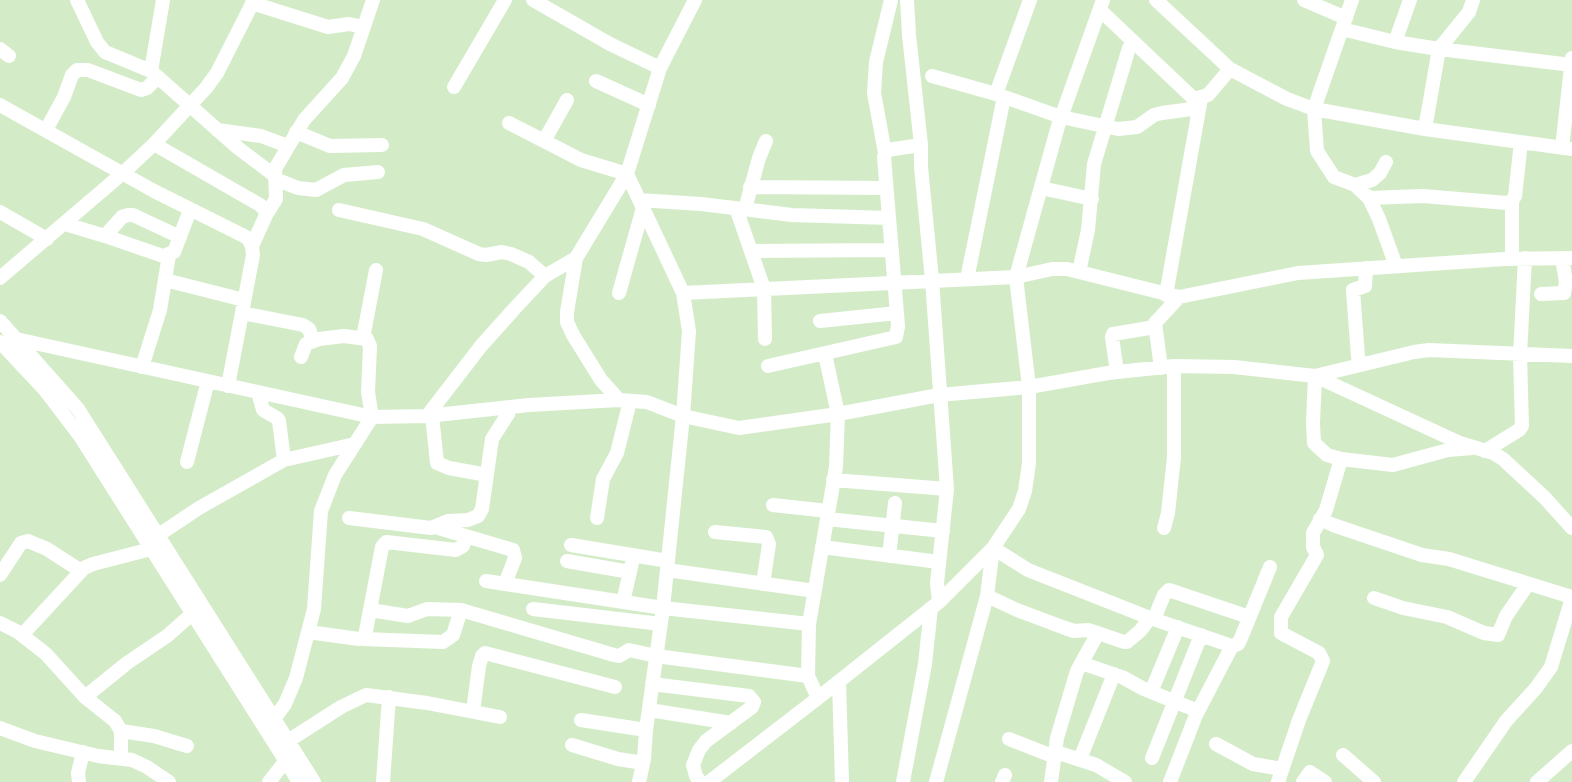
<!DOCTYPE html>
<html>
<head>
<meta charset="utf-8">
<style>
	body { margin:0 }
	canvas { display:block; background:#d3ecc7 }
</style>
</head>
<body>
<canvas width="1572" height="782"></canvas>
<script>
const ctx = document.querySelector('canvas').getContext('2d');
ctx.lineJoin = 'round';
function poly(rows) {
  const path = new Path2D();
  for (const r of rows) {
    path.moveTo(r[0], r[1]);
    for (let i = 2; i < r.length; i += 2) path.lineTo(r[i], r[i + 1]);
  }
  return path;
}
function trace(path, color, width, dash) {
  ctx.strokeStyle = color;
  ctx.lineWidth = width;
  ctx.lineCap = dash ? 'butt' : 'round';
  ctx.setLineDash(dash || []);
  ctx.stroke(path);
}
trace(poly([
	[77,0,97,42,105,52,151,71,238,148,274,175],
	[533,0,610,44,660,68],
	[907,0,909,35,921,145,921,167,932,280,947,489,937,583,939,602],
	[1156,0,1230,69,1287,99,1314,109,1425,129,1572,149],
	[1304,0,1346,18],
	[1352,0,1314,109,1317,151,1334,177,1355,185,1369,198,1379,219,1396,266],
	[252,3,328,27,349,24,363,27],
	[1100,10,1194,99,1208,95,1230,69],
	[1342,29,1395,42,1439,49,1572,65],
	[1395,42,1410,0],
	[0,49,9,56],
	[151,71,163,0],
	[932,76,996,94,1061,117,1118,129,1137,127,1154,115,1162,113,1199,108],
	[596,81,649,105],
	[454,87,505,0],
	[996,94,1030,0],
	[0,105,154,191,248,238,252,246,253,255,228,386],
	[1425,129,1439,49,1469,12,1473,0],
	[46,130,64,97,72,75,77,70,88,70,141,90,147,88,158,77],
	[217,130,261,136,288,146],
	[296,132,330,146,382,145],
	[544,141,567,100],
	[154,144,260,205,265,210,266,215,252,246],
	[1562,148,1572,58],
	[885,153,874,93,876,62,891,0],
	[275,179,298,188,316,190,344,175,378,172],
	[1355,185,1372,180,1380,173,1386,162],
	[750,187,886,188],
	[1041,188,1092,199],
	[1369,198,1423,196,1507,203,1512,201,1515,196,1521,142],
	[639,200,701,204,792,215,889,218],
	[736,208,764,289,765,339],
	[745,209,759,158,766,141],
	[339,210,423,229,479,254,486,255,502,252,511,254,529,262,545,276],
	[0,212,47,239],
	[266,215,276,199,275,169,304,120,342,78,354,56,373,0],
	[65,224,105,236,163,256,174,252,190,210],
	[105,236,122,217,128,215,133,215,180,237],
	[751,251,892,250],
	[576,258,567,312,567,322,573,335,601,380,619,400],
	[1512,259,1512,201],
	[1079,272,1088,230,1094,164,1129,48,1134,43],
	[0,278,123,173,154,144,206,88,217,73,254,0],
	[967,279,1004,97],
	[165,280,244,300],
	[619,293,643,208],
	[683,293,1016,277,1052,269,1067,269,1179,297,1298,273,1504,259,1572,258],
	[1541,294,1564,293,1566,282,1562,258],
	[1166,295,1201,98],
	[242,313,303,325,309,329,313,341],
	[0,321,78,409,314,782],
	[820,321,897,313],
	[363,338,376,270],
	[16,339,372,417,427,416,529,405,619,400,647,402,683,416,739,428,838,414,939,395,1029,387,1108,373,1174,366,1234,367,1315,376,1460,443,1493,453,1503,459,1545,498,1572,528],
	[0,342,45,390,80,436,299,782],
	[1361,365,1358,357,1353,290,1365,286,1366,268],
	[768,366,896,337,898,326,884,157,887,150,921,145],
	[142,367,160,310,169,255],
	[1161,368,1155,323,1179,297],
	[1117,372,1112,337,1113,334,1155,327],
	[258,392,263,410,277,418,279,421,284,460],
	[432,415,437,463,449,468,487,475],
	[427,416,481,346,515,308,545,276,576,258,627,174,581,160,509,123],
	[1485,451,1519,430,1522,426,1520,355,1525,258],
	[1345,460,1327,455,1314,443,1313,423,1315,376,1414,352,1429,350,1572,356],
	[187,462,208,381],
	[833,480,947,489],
	[773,505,828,511],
	[349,518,431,528,448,521,468,520,478,516,482,509,492,439,508,414,510,407],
	[597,518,603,479,617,453,630,401],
	[827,519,943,531],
	[1320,519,1333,525,1422,555,1449,559,1572,597],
	[435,527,513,550,515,558,505,584],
	[1164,528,1168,513,1174,457,1174,366],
	[715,532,766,537,769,544,763,584],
	[157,536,199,508,284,460,355,444],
	[571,545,668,561],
	[822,547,939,562],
	[889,556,895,503],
	[567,561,630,572],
	[667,570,815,591],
	[0,575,21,543,28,541,47,549,81,571],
	[486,581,663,608,809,624],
	[987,596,1017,610,1065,628,1074,631,1089,630,1124,642,1127,642,1140,631,1150,618],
	[1374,598,1403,608,1447,617,1484,633,1498,635,1506,616,1528,584],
	[623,602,632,563],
	[533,609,661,624],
	[370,610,408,616,427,609,461,610,614,655,619,656,629,650,656,656,808,676],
	[1154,619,1164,595,1169,590,1249,617],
	[0,623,18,632,46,654,85,697,115,721,121,731,121,758],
	[308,632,359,639,365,636,382,547,386,542,456,550,463,546,466,536],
	[22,635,84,568,93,564,151,549],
	[363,639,443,642,453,635,461,610],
	[1081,663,1122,677,1144,689,1198,711],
	[839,682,842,782],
	[652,684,749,696,754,702,752,707,706,741,699,750,693,765,696,776,700,782],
	[1151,692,1178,627],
	[85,697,127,663,167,636,192,614],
	[818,698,808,676,809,624,836,467,838,414,825,354],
	[649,710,731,723],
	[473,711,479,666,482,656,485,653,615,687],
	[274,719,285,704,296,678,314,609,321,511,335,475,372,417,368,392,370,346,367,339,344,336,319,339,306,344,301,357],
	[581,720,646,730],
	[0,728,35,741,98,756,132,760,147,767,169,782],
	[121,731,154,736,187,746],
	[1009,739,1055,757],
	[288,741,341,707,366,695,427,703,500,717],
	[1216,744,1253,764,1282,769],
	[572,745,618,759,643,763],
	[1056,752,1096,765,1125,782],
	[1343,755,1374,782],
	[1152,758,1201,635],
	[1080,759,1114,674],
	[79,782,78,773,83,752],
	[269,782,290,755],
	[383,782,389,697],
	[639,782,644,759,646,730,663,608,683,416,689,331,683,293,627,174,660,68,695,0],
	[709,782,818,698,939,602,993,548,1019,509,1025,491,1029,463,1029,387,1016,277,1058,126,1103,0],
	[903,782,925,664,931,608],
	[936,782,987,596,993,548,1028,570,1150,618,1232,646,1238,644,1241,638,1270,567],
	[1002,782,1005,775],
	[1051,782,1057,738,1077,671,1098,633],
	[1170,782,1196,715,1232,646],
	[1278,782,1299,720,1323,661,1319,653,1281,633,1281,617,1317,555,1313,547,1313,533,1326,510,1341,459,1393,465,1448,450,1472,448],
	[1303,782,1310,772,1325,782],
	[1464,782,1506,721,1536,688,1551,667,1572,598],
	[1537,782,1572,751]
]), '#fff', 14);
</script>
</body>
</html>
